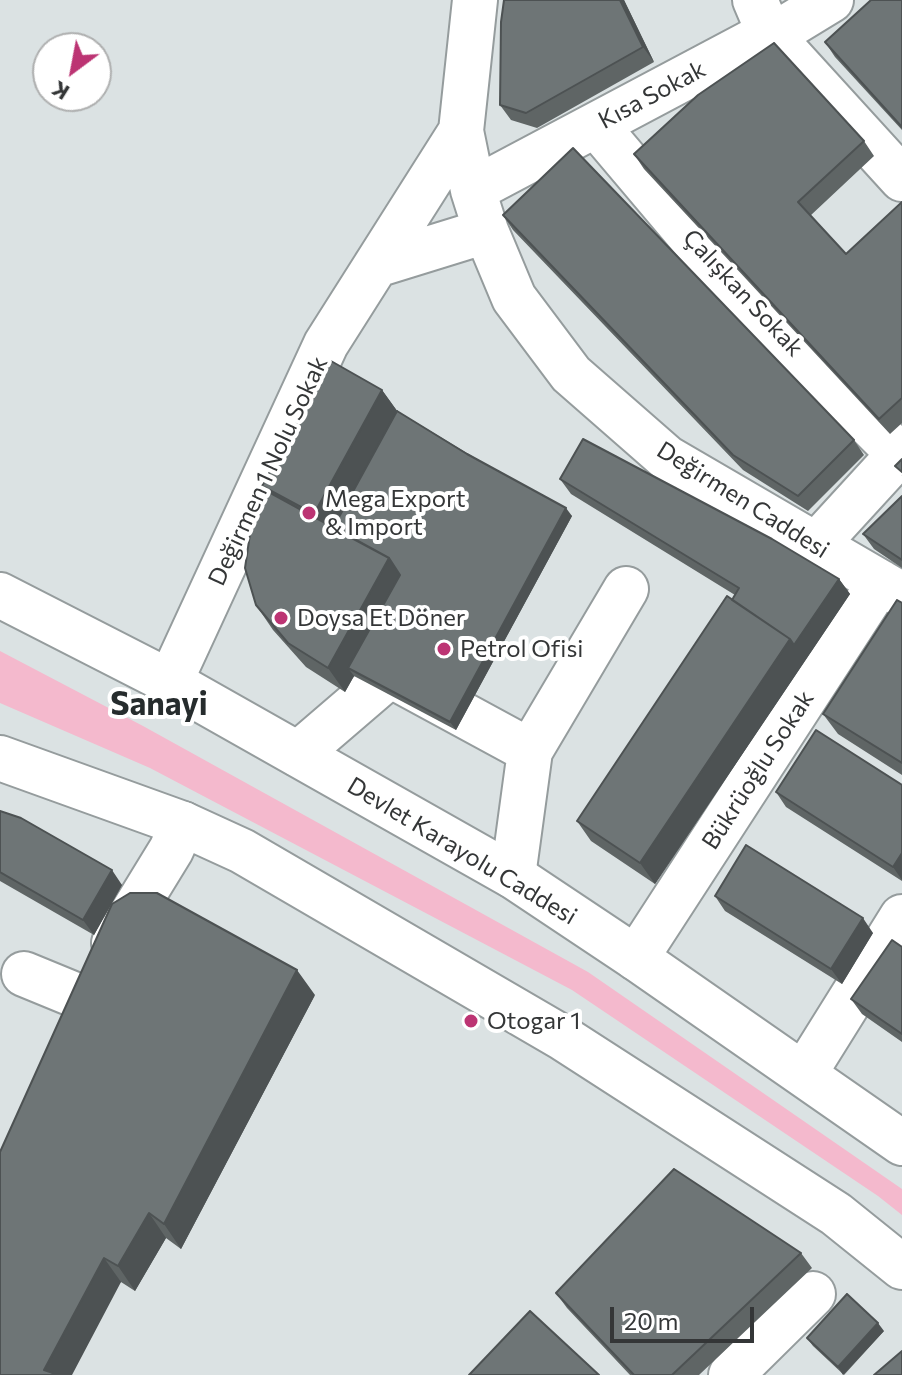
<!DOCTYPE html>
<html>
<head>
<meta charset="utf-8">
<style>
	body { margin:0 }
	#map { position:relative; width:902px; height:1375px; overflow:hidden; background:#dbe2e3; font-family:Commissioner,sans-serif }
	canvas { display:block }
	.north { position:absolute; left:32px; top:32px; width:80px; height:80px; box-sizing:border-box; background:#fff; border:2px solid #aeafaf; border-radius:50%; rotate:212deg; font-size:22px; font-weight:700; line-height:32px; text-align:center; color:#343637 }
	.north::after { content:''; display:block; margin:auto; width:28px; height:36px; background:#bc3473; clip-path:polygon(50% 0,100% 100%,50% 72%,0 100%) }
	.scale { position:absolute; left:610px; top:1307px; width:144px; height:36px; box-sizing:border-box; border:4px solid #343637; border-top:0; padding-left:10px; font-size:24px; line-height:28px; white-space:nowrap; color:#343637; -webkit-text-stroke:6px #fff; paint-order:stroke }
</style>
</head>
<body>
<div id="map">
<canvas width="902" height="1375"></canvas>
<div class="north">K</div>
<div class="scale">20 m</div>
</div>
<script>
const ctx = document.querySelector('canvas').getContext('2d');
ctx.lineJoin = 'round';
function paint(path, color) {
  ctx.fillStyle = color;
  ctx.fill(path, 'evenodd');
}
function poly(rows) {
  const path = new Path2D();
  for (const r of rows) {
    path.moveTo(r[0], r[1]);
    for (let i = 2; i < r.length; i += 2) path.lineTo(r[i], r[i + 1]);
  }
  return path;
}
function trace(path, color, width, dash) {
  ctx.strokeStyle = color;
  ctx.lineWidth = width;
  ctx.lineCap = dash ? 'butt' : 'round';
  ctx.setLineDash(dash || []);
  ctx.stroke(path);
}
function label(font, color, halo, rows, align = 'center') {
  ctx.font = font + ' Commissioner,sans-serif';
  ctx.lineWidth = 8;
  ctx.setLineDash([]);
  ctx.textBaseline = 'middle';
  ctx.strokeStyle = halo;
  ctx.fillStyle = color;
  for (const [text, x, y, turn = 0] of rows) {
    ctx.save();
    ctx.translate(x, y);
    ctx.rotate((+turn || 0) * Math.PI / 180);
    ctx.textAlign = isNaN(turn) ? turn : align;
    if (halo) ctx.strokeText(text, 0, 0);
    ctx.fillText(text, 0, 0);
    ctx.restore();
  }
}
paint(poly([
	[0,651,143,726,588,972,902,1189,902,1215,878,1196,572,990,150,768,0,703]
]), '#f4b9cd');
const minor = poly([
	[475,0,461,131,473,190,486,231,514,298,571,374,667,458,902,595],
	[755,0,769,33,902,179],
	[596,125,737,292,899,454],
	[473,190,769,33,790,25,831,0],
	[376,265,486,231],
	[815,546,902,451],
	[170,682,326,344,461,131],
	[530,751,626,589],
	[298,754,390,675,530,751,513,876],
	[114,943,171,850,183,824],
	[636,958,880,582],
	[24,974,80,997],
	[804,1074,902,917],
	[731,1375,813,1294]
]);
const major = poly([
	[0,595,170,682,513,876,636,958,902,1143],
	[0,758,183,824,242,851,563,1038,836,1214,902,1267]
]);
trace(minor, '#959c9d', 48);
trace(major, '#959c9d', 48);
trace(minor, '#fff', 44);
trace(major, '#fff', 44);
paint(poly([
	[504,0,624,0,654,62,537,128,511,120,500,105],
	[902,0,902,130,835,57,825,42],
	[864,141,874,156,810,216,846,254,902,202,902,423,890,434,644,169,634,154],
	[503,215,854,440,864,455,808,511,743,470,513,230],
	[382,390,397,411,572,516,456,730,354,676,345,692,306,667,273,630,256,605,265,490,262,486],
	[560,479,839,579,850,594,655,884,591,841,577,821,735,595,571,494],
	[902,496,902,568,874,549,863,534],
	[902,603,902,775,838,734,823,714],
	[902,785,902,881,786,807,776,792],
	[0,811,122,885,94,935,0,881],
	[715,896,873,933,842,984,725,911],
	[902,947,902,1042,862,1014,851,999],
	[315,995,181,1249,166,1238,135,1291,121,1282,0,1375],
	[801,1253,812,1268,699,1375,630,1375,567,1308,556,1293],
	[884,1331,844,1375,813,1346,807,1338]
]), '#5f6565');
paint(poly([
	[620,0,624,0,654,62,643,47],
	[382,390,403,419,329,536,314,514],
	[566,508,572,516,456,730,450,722],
	[389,558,406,583,348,668,354,676,345,692,328,668],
	[839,579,850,594,655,884,640,863,790,639],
	[902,853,902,880,893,867],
	[112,870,122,885,94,935,83,920],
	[863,918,873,933,842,984,831,969],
	[297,970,315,995,181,1249,164,1224],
	[149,1213,166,1238,135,1291,118,1266],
	[104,1258,121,1282,72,1375,48,1375,44,1370],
	[878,1323,884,1331,843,1375,838,1367]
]), '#4d5253');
const building = poly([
	[504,0,620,0,643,47,526,113,500,105,501,22,504,0],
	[871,0,902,0,902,127,825,42,871,0],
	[774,43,864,141,798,202,846,254,902,202,902,398,879,419,634,154,698,95,774,43],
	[573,148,854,440,798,496,733,455,503,215,573,148],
	[331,361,382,390,314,514,262,486,331,361],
	[397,411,467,454,566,508,450,722,348,668,400,575,389,558,333,528,397,411],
	[583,439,772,539,839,579,794,645,790,639,732,600,739,588,560,479,583,439],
	[902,459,902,472,895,466,902,459],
	[265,490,389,558,328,668,288,643,256,605,245,568,250,534,265,490],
	[902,496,902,560,863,534,902,496],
	[727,596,790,639,640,863,577,821,727,596],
	[897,600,902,603,902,763,823,714,897,600],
	[816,730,902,785,902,853,893,867,776,792,816,730],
	[0,811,21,818,112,870,83,920,0,872,0,811],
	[746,845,863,918,831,969,715,896,746,845],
	[130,893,157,893,297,970,164,1224,149,1213,118,1266,104,1258,44,1370,53,1373,52,1375,0,1375,0,1152,112,904,130,893],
	[892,940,902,947,902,1034,851,999,892,940],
	[674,1169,801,1253,672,1375,634,1375,556,1293,674,1169],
	[847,1294,878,1323,838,1367,807,1338,847,1294],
	[530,1311,599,1375,469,1375,530,1311],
	[902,1351,902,1375,874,1375,902,1351]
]);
paint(building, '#6e7576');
trace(building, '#4d5253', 2);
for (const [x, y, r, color] of [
	[309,513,8,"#bc3473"],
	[281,618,8,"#bc3473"],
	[444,649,8,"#bc3473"],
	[471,1021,8,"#bc3473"]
]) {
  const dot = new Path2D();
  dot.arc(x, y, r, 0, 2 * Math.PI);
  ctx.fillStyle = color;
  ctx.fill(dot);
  trace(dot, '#fff', 3);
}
label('24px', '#343637', '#fff', [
	["Kısa Sokak",652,95,-28],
	["Çalışkan Sokak",743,293,47],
	["Değirmen 1 Nolu Sokak",268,471,-65],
	["Değirmen Caddesi",743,500,32],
	["Bükrüoğlu Sokak",758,770,-57],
	["Devlet Karayolu Caddesi",462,851,31]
]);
label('24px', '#343637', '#fff', [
	["Mega Export",325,499],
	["& Import",325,527],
	["Doysa Et Döner",297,618],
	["Petrol Ofisi",460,649],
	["Otogar 1",487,1021]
], 'left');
label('bold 32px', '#262c2d', '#fff', [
	["Sanayi",159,704]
]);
</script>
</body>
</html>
